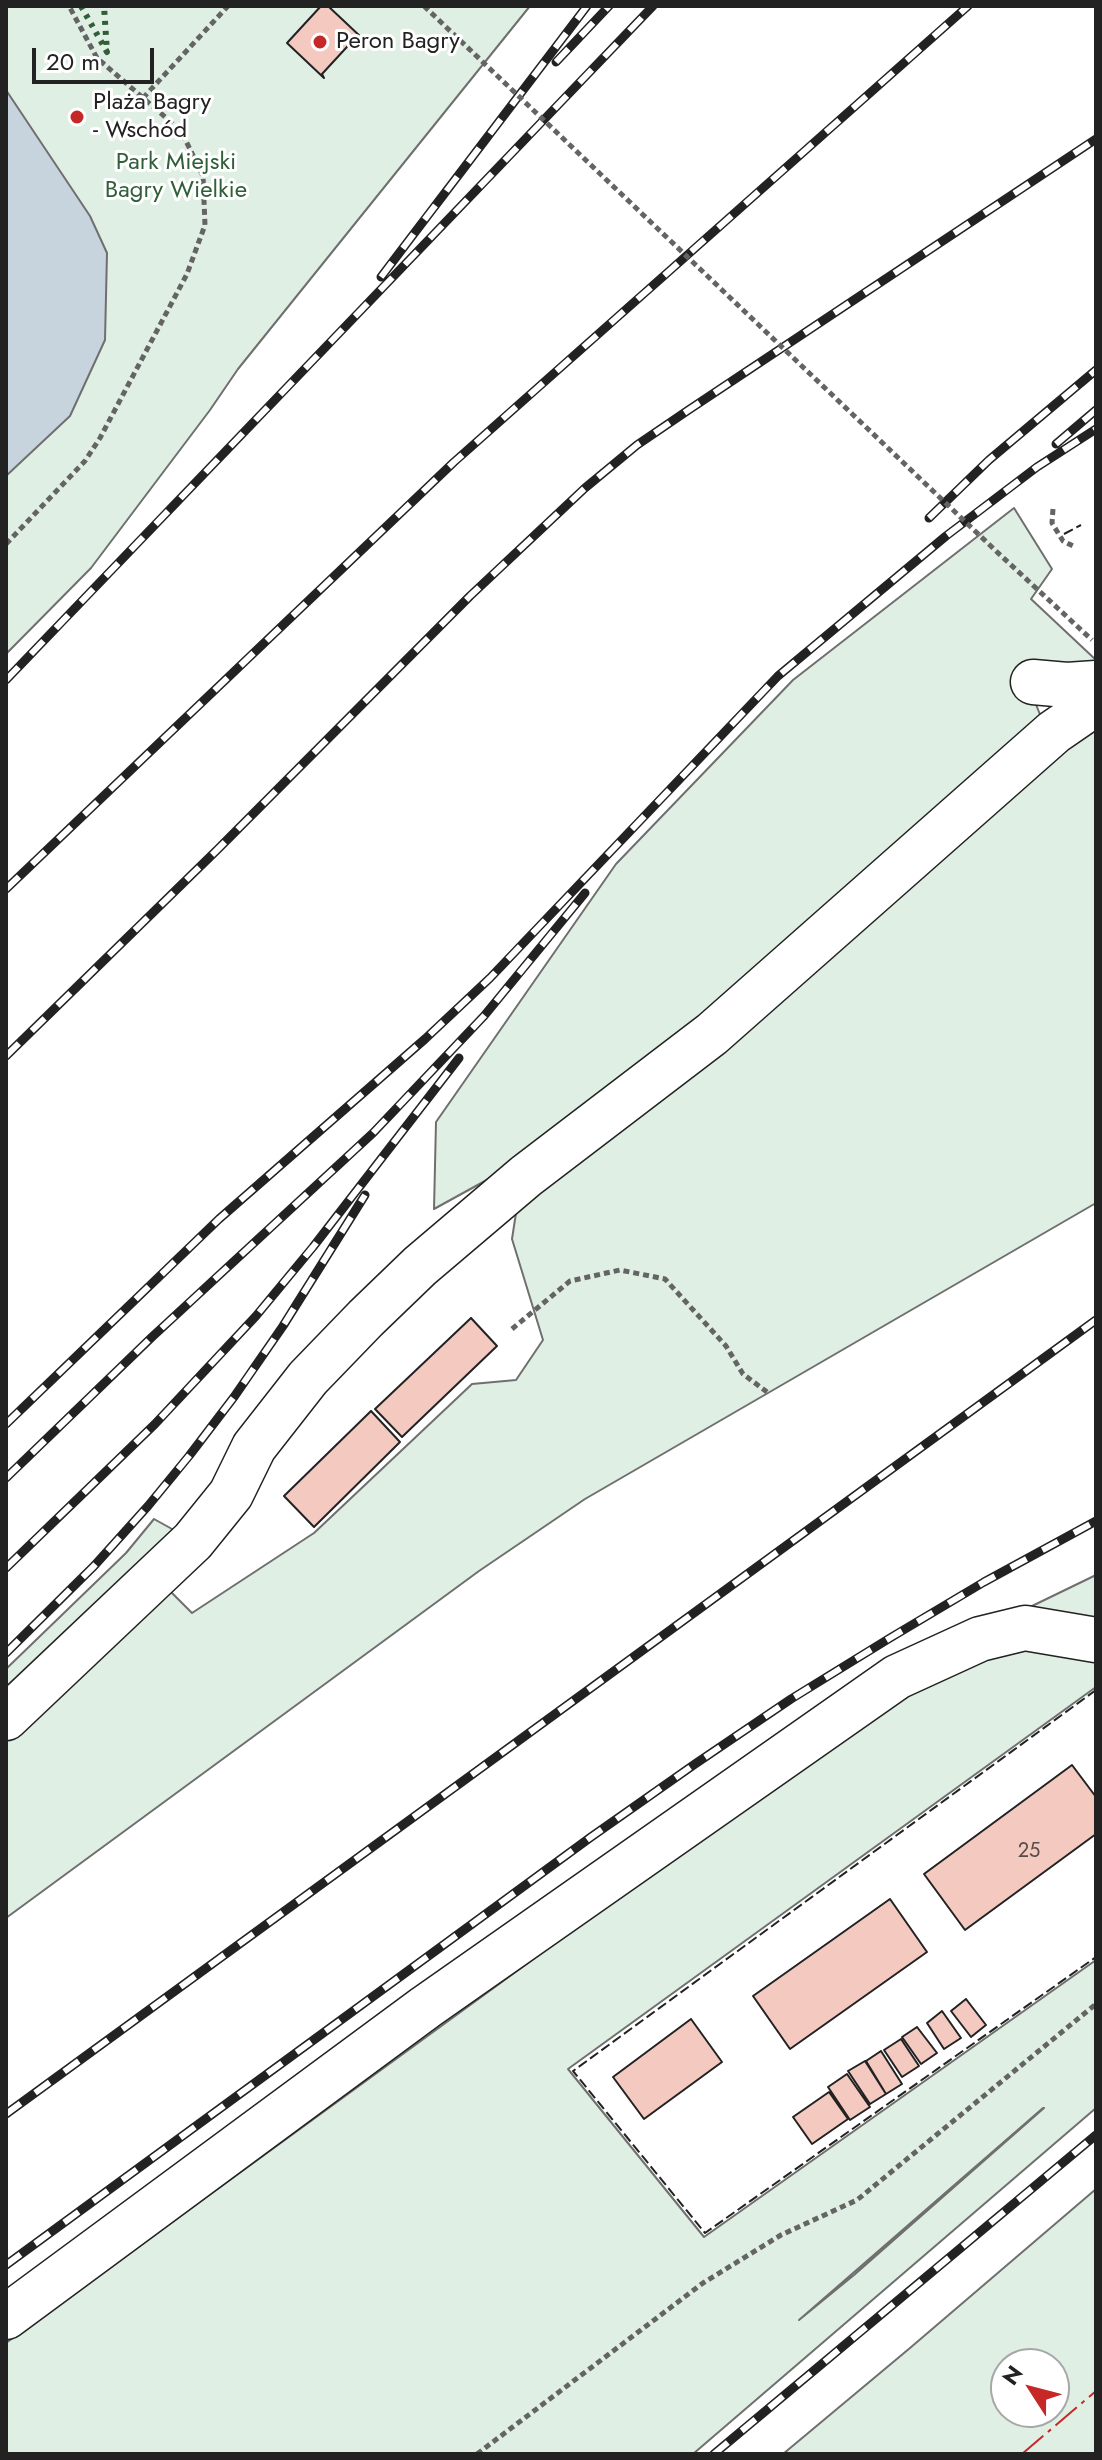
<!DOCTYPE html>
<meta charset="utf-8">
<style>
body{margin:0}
#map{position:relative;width:1102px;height:2460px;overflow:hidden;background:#fff;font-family:Jost,sans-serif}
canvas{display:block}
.frame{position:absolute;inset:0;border:8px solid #222;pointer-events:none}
.north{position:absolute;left:990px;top:2348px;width:80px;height:80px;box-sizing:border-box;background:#fff;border:2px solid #a7a7a7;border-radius:50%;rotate:306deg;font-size:22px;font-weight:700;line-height:32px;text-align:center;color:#222}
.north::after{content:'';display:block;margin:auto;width:28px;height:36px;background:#c62828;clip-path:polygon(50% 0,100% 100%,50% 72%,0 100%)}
.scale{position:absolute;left:32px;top:48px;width:122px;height:36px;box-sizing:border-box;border:4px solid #222;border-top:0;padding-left:10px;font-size:24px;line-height:28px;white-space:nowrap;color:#222;-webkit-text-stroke:6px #fff;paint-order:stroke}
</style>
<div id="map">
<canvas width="1102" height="2460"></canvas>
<div class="frame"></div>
<div class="north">N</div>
<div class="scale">20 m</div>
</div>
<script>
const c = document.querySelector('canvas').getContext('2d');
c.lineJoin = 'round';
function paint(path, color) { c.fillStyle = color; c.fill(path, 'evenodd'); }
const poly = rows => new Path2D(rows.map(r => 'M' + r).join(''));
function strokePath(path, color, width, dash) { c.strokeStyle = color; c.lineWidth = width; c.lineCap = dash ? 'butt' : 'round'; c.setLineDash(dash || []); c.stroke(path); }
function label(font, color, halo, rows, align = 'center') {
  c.font = font + ' Jost,sans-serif'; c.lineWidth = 6; c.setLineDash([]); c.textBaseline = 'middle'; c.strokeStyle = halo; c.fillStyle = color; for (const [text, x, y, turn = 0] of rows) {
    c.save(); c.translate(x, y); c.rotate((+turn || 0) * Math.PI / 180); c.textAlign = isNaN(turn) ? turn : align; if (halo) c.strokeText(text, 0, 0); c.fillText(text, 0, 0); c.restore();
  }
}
const green = poly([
 [6,6,530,6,238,369,210,410,91,568,6,654,6,6],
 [1014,508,1052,569,1031,599,1096,660,1096,669,1035,702,1043,722,700,1023,514,1165,434,1209,436,1122,616,864,793,680,1014,508],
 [1096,718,1096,1203,585,1499,479,1571,6,1918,6,1739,165,1586,192,1613,314,1533,472,1384,516,1380,543,1340,512,1239,518,1200,1096,718],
 [154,1519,181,1534,6,1698,6,1669,126,1553,154,1519],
 [1096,1575,1096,1687,568,2069,704,2237,1096,1960,1096,2108,693,2454,6,2454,6,2343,749,1802,1030,1607,1096,1575],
 [1044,2108,854,2275,799,2320,1043,2108,1044,2108],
 [1096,2189,1096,2454,783,2454,910,2348,1096,2189],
 [1006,2364,1054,2364,1054,2412,1006,2412,1006,2364]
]);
paint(green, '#e0efe3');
strokePath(green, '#6f6f6f', 2);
const water = poly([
 [6,90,90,216,107,253,105,340,70,416,6,476,6,90]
]);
paint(water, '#c7d3dd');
strokePath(water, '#6f6f6f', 2);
const building = poly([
 [321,6,328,6,362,38,361,40,357,36,322,74,324,78,287,43,321,6],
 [471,1318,497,1346,402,1437,375,1409,471,1318],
 [371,1411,400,1442,314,1527,284,1496,371,1411],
 [1072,1765,1096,1797,1096,1834,965,1930,924,1874,1072,1765],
 [890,1899,927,1952,790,2049,753,1996,890,1899],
 [966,1999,986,2025,971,2037,951,2011,966,1999],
 [942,2011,961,2038,944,2049,927,2023,942,2011],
 [691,2019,722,2062,644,2119,613,2077,691,2019],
 [917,2027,937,2053,921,2064,902,2037,917,2027],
 [901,2039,919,2066,902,2077,884,2050,901,2039],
 [881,2051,902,2084,886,2094,866,2061,881,2051],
 [865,2061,886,2094,870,2104,848,2071,865,2061],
 [847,2074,870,2107,850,2120,828,2087,847,2074],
 [829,2092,848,2119,812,2144,793,2117,829,2092]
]);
paint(building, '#f3c9c0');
strokePath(building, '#222', 2);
const minor = poly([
 [1033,682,1067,685,1096,683],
 [6,1718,193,1541,231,1494,254,1447,308,1378,366,1318,420,1266,526,1176,712,1034,1054,732,1096,703],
 [6,2317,426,2007,897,1677,980,1639,1025,1628,1096,1640]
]);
strokePath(minor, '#222', 47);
strokePath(poly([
 [143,98,228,6],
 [1053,509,1052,523,1063,541,1073,546],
 [6,544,85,461,100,438,187,274,205,225,203,176,185,139,172,123,97,58,69,6],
 [996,551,1092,640],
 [512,1329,570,1281,620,1270,665,1279,726,1346,743,1374,767,1392],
 [477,2454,703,2283,781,2235,857,2200,1096,2004]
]), '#646464', 5, [6, 4]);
strokePath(minor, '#fff', 44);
const rail = poly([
 [556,62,609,6],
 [381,277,587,6],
 [1056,444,1096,410],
 [929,518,989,460,1096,370],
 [6,680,653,6],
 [6,889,454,462,968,6],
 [6,1056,218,849,470,596,585,488,637,445,687,411,1096,139],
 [6,1424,219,1219,425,1039,490,978,778,676,946,536,1037,467,1096,429],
 [6,1478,152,1337,373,1133,484,1016,585,893],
 [6,1568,155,1424,256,1316,313,1247,459,1058],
 [6,1653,94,1566,148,1506,189,1456,234,1397,283,1326,365,1195],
 [6,2114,1096,1320],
 [6,2265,591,1837,695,1764,791,1699,890,1638,984,1582,1096,1521],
 [714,2454,1096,2135]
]);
strokePath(rail, '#222', 9);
strokePath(rail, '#fff', 6, [18]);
strokePath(poly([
 [424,6,996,551]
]), '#646464', 5, [6, 4]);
strokePath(poly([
 [81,6,107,52,104,6]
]), '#2f5e38', 6, [4, 6]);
strokePath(poly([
 [1064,534,1081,525],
 [1096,1690,573,2071,705,2233,1096,1957]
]), '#222', 2, [10, 4]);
strokePath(poly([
 [1022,2454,1096,2391]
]), '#c62828', 2, [28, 6, 4, 6]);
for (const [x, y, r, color] of [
 [320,42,8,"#c62828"],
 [77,117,8,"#c62828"]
]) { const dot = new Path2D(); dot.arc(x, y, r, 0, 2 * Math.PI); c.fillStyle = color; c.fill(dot); strokePath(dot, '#fff', 3); }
label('20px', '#564c4a', null, [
 ["25",1029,1852]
]);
label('24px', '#222', '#fff', [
 ["Peron Bagry",336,42],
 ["Plaża Bagry",93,103],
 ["- Wschód",93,131]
], 'left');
label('24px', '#2f5e38', '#fff', [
 ["Park Miejski",176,163],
 ["Bagry Wielkie",176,191]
]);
</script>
